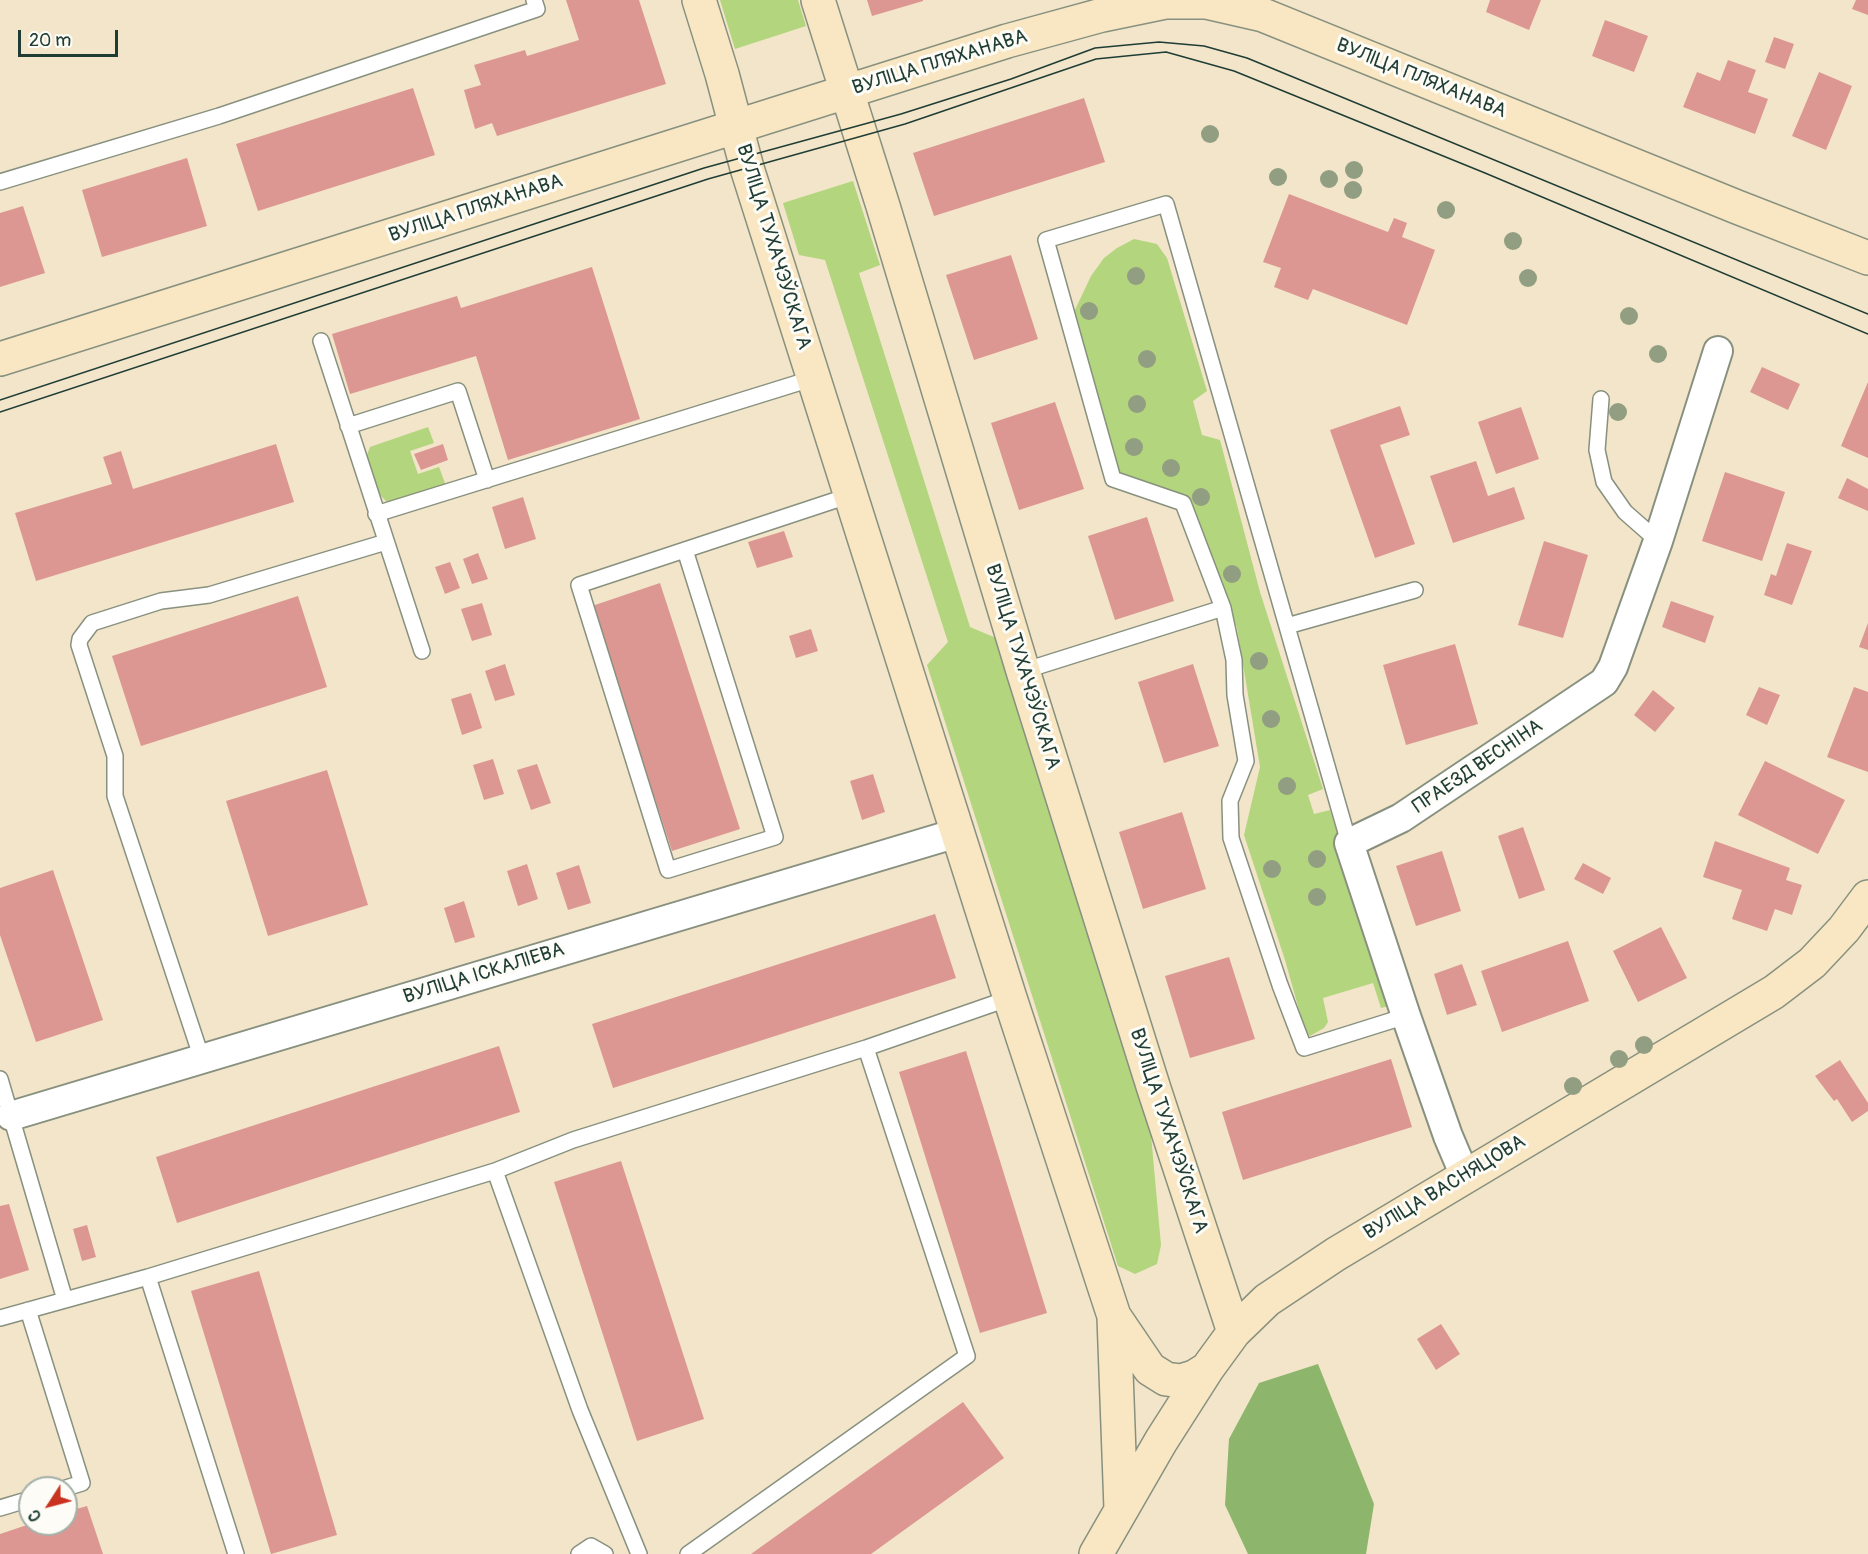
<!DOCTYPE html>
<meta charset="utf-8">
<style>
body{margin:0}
#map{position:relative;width:1868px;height:1554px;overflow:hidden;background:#f2e5ca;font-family:Pangolin,sans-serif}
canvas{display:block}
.north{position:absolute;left:18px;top:1476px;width:60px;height:60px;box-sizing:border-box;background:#fdfcf7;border:2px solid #a4b0a9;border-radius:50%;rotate:234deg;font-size:16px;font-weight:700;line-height:24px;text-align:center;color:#1f3d34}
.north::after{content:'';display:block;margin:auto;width:21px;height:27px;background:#c8321e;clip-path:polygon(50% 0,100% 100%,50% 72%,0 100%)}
.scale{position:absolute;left:18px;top:30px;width:100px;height:27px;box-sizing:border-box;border:3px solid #1f3d34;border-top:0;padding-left:8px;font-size:18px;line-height:21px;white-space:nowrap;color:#1f3d34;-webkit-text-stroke:4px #fdfcf7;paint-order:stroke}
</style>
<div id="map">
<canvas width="1868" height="1554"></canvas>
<div class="north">С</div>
<div class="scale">20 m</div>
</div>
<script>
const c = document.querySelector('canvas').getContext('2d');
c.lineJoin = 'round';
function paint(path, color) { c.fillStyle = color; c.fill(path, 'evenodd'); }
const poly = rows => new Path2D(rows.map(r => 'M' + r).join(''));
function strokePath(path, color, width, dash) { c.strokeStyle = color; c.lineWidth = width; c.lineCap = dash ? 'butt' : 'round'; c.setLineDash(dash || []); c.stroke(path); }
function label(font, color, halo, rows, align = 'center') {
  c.font = font + ' Pangolin,sans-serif'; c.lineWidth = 6; c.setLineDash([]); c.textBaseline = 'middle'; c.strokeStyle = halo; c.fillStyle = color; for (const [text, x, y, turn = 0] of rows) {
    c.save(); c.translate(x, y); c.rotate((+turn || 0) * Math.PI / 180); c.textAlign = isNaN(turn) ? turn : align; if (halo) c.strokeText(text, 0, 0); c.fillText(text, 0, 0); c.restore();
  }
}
paint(poly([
 [720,0,798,0,806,26,735,49],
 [853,181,880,265,859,273,970,627,996,638,1151,1135,1161,1245,1157,1264,1135,1274,1118,1266,927,665,948,642,825,260,799,255,783,203],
 [1134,239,1157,244,1167,258,1207,391,1193,401,1202,435,1220,440,1260,592,1323,789,1308,795,1314,814,1330,810,1393,1005,1381,1008,1373,983,1323,998,1328,1022,1324,1028,1310,1036,1306,1033,1303,1024,1285,960,1244,835,1260,767,1237,628,1190,500,1119,473,1074,312,1091,276,1104,258,1117,248],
 [428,427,434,443,410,451,418,474,439,467,446,486,398,502,387,502,379,494,367,455,370,447]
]), '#b2d57d');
paint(poly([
 [1318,1364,1374,1504,1366,1554,1248,1554,1225,1505,1229,1439,1259,1383]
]), '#8db66c');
paint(poly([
 [566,0,639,0,666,84,497,136,492,123,475,129,464,90,481,85,474,65,525,50,527,56,579,40],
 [867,0,923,0,923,1,872,16],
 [1490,0,1541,0,1529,30,1486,12],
 [1856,0,1868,0,1868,15,1852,9],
 [1605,20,1648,36,1634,72,1592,56],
 [1774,37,1794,44,1785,69,1765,62],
 [1728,60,1756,70,1748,92,1768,99,1755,134,1683,107,1697,72,1720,81],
 [1819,72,1852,86,1826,150,1792,136],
 [413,88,435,155,258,211,236,144],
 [1084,98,1105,162,934,216,913,153],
 [187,158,207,226,102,257,82,190],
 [1289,194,1388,232,1394,218,1407,223,1402,237,1435,250,1407,325,1313,289,1308,300,1274,287,1281,268,1263,262],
 [23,206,45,273,0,287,0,213],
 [1011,255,1038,339,974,360,946,275],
 [592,267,640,419,508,460,476,356,350,394,332,334,457,296,461,308],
 [1762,367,1800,384,1788,410,1750,392],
 [1868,382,1868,458,1841,446],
 [1055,402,1084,489,1019,510,991,423],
 [1400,406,1410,435,1380,445,1415,544,1375,558,1330,430],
 [1521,407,1539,459,1496,474,1478,422],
 [276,444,294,502,36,581,15,513,112,484,103,457,121,451,133,489],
 [443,444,448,460,421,470,414,454],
 [1476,461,1488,496,1514,487,1525,519,1453,543,1430,476],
 [1725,472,1785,492,1762,561,1702,541],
 [1847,478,1868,489,1868,511,1838,498],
 [523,497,536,539,505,549,492,507],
 [1147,517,1174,601,1115,620,1088,536],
 [784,531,793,557,757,568,748,542],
 [1544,541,1588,555,1563,638,1518,625],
 [1787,543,1812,551,1792,605,1764,595,1771,574,1776,576],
 [478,553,488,579,472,584,463,559],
 [450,562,460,588,445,594,435,567],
 [660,583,740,829,672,851,592,606],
 [298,596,327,687,141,746,112,656],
 [1671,601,1714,616,1705,643,1662,627],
 [482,603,492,635,472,641,461,609],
 [1868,623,1868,650,1859,647],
 [811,629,818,651,796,658,789,636],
 [1455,644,1478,724,1406,745,1383,665],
 [505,664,515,695,495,701,485,671],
 [1193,664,1219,746,1164,763,1138,682],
 [1759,687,1780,695,1767,725,1746,715],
 [1854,687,1868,692,1868,772,1827,757],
 [1653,690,1675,708,1655,732,1634,715],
 [471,693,482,728,462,735,451,699],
 [493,759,504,794,484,800,473,765],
 [1765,761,1845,800,1818,854,1738,815],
 [537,764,551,803,531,810,517,770],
 [327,770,368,905,268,936,226,801],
 [873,774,885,812,862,820,850,781],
 [1182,812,1206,889,1143,909,1119,832],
 [1523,827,1545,890,1519,899,1498,836],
 [1715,841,1790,868,1786,880,1802,885,1792,915,1775,909,1767,931,1732,919,1742,890,1703,877],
 [1442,851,1461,911,1416,926,1396,866],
 [1583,863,1611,878,1603,894,1574,879],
 [527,864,538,899,518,906,507,871],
 [579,865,591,903,568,910,556,873],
 [53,870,103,1020,36,1042,0,935,0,888],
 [464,901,475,937,455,943,444,908],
 [935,914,956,978,613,1088,592,1024],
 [1661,927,1687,978,1638,1002,1613,951],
 [1568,941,1589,1001,1502,1032,1481,971],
 [1229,957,1255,1039,1190,1058,1165,976],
 [1462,964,1477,1005,1447,1015,1434,974],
 [499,1046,520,1112,177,1223,156,1157],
 [966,1051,1047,1313,980,1333,899,1072],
 [1391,1059,1412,1127,1243,1180,1222,1112],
 [1840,1060,1868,1103,1868,1111,1852,1122,1837,1099,1834,1101,1815,1076],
 [621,1161,704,1419,637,1441,554,1182],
 [9,1204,29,1270,0,1279,0,1206],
 [87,1225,96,1257,82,1261,73,1229],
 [259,1271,337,1535,271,1554,191,1291],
 [1441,1324,1460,1354,1436,1370,1417,1339],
 [963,1402,1004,1458,871,1554,751,1554],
 [87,1506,103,1554,0,1554,0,1534,30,1524,66,1524,66,1512]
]), '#dd9793');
const lane = poly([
 [0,182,219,116,537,9,534,0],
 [321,341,422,651],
 [1601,399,1597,450,1604,482,1625,512,1658,541],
 [348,426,458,391,487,480],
 [376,514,814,378],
 [685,550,775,837,668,870,579,585,851,495],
 [1223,608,1234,660,1235,695,1246,761,1230,801,1231,838,1280,985,1304,1048,1406,1016],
 [1287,626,1415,590],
 [1023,671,1223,608,1183,503,1113,479,1046,240,1166,204,1349,843],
 [202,1059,115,796,115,756,79,645,80,639,92,623,161,601,209,595,386,542],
 [0,1079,65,1300],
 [148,1277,236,1554],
 [28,1310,82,1483,66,1488],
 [0,1318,148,1277,495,1171],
 [0,1508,30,1499],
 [579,1554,591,1546,605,1554],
 [639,1554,580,1410,495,1171,573,1140,866,1048,1010,998],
 [688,1554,967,1356,866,1048]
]);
const street = poly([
 [11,1116,957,833],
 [1465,1176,1448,1136,1406,1016,1349,843,1401,818,1604,682,1613,667,1658,541,1718,351]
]);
const secondary = poly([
 [699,0,722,74,747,168,1010,998,1114,1316,1150,1369,1166,1379,1181,1381,1194,1377,1207,1369],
 [818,0,883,206,1023,671,1154,1089,1234,1332],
 [0,359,1007,41,1102,15,1165,2,1206,2,1263,15,1737,207,1868,258],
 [1114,1317,1121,1509],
 [1096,1554,1161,1441,1207,1369,1234,1332,1267,1300,1336,1254,1774,992,1812,963,1844,929,1868,897]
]);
strokePath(lane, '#88917f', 18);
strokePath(street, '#88917f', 32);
strokePath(secondary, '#88917f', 36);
strokePath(lane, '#fff', 15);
strokePath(street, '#fff', 28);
strokePath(secondary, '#f9e7c3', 33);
strokePath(poly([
 [0,400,704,168,901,114,1011,79,1095,48,1159,42,1204,46,1247,58,1868,314],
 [0,412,708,179,905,124,1096,59,1166,52,1234,71,1485,173,1868,334]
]), '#1f3d34', 1.5);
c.fillStyle = '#929e81';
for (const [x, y] of [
 [1210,134],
 [1354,170],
 [1278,177],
 [1329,179],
 [1353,190],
 [1446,210],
 [1513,241],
 [1136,276],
 [1528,278],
 [1089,311],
 [1629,316],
 [1658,354],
 [1147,359],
 [1137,404],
 [1618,412],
 [1134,447],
 [1171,468],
 [1201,497],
 [1232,574],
 [1259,661],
 [1271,719],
 [1287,786],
 [1317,859],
 [1272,869],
 [1317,897],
 [1644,1045],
 [1619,1059],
 [1573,1086]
]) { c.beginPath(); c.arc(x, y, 9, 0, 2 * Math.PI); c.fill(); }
label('20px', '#1f3d34', '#fdfcf7', [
 ["ВУЛІЦА ПЛЯХАНАВА",940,63,-17],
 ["ВУЛІЦА ПЛЯХАНАВА",1421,79,22],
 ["ВУЛІЦА ПЛЯХАНАВА",476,209,-18],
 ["ВУЛІЦА ТУХАЧЭЎСКАГА",773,247,73],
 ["ВУЛІЦА ТУХАЧЭЎСКАГА",1022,667,73],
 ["ПРАЕЗД ВЕСНІНА",1478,767,-34],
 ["ВУЛІЦА ІСКАЛІЕВА",484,974,-17],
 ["ВУЛІЦА ТУХАЧЭЎСКАГА",1168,1131,72],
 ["ВУЛІЦА ВАСНЯЦОВА",1445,1188,-31]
]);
</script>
